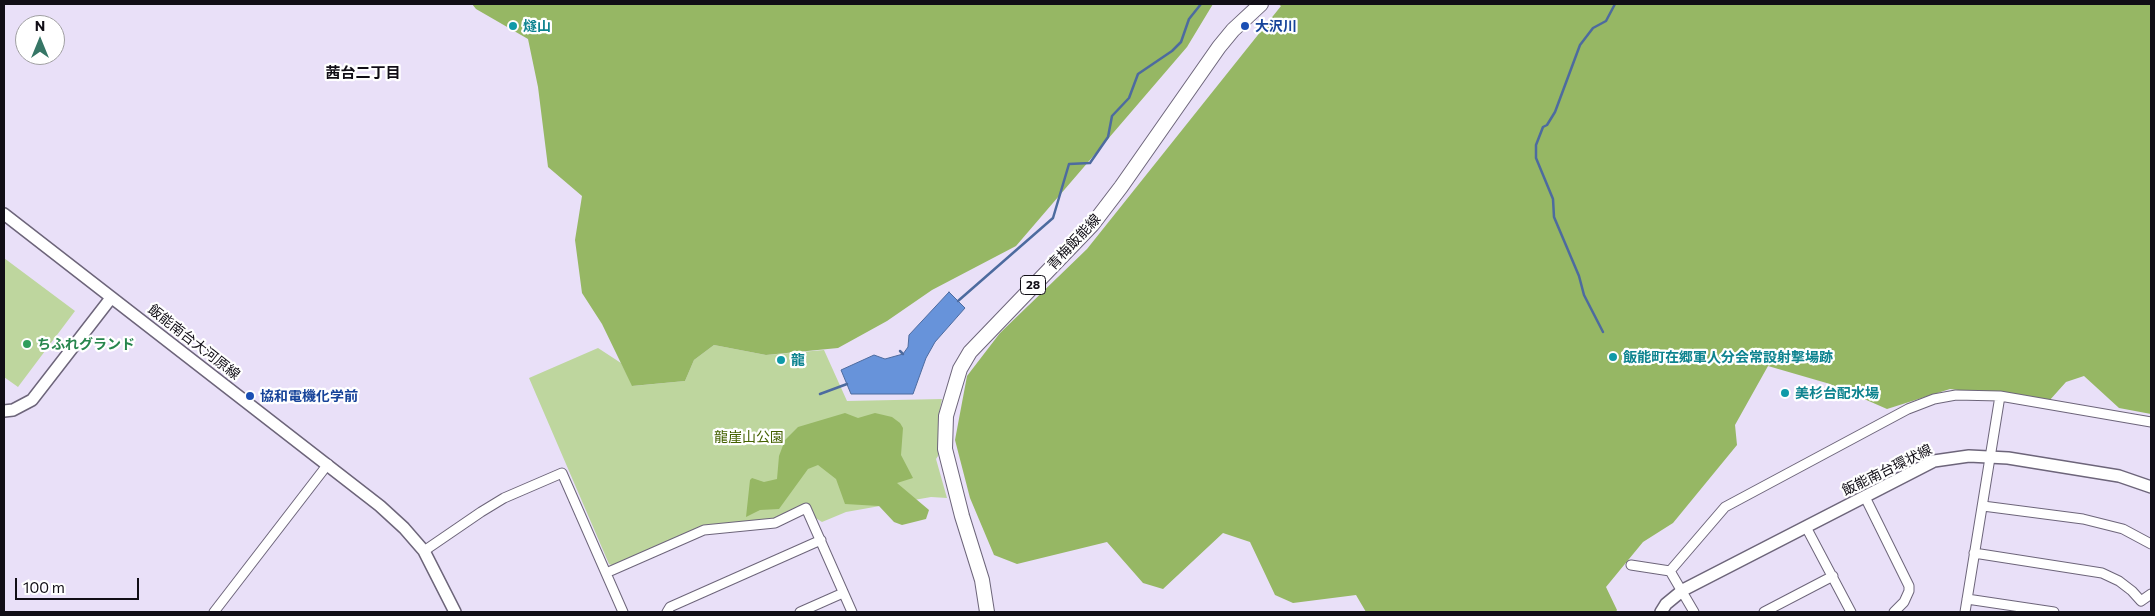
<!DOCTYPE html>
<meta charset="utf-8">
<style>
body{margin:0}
#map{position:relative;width:2155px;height:616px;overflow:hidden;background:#e9e0f8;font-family:Commissioner,sans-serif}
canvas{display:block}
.frame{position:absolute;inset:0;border:5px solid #110e16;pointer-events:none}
.north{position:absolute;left:15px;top:15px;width:50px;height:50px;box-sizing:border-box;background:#fff;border:1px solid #a09fa2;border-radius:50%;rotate:0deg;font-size:14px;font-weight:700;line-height:20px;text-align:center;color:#110e16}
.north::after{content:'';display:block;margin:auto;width:18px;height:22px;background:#367666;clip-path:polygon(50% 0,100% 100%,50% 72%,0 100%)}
.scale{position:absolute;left:15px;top:578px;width:124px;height:22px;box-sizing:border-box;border:2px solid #110e16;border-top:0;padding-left:6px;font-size:15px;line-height:18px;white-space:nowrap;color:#110e16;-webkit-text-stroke:4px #fff;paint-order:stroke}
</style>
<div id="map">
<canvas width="2155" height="616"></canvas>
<div class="frame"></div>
<div class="north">N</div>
<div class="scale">100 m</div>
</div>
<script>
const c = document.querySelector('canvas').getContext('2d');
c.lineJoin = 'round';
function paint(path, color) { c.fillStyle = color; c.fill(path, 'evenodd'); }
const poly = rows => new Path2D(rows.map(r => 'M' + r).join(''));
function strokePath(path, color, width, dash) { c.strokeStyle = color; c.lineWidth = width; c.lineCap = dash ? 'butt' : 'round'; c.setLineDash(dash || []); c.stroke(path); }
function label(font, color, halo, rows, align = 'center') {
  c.font = font + ' Commissioner,"Noto Sans JP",sans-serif'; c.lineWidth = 4.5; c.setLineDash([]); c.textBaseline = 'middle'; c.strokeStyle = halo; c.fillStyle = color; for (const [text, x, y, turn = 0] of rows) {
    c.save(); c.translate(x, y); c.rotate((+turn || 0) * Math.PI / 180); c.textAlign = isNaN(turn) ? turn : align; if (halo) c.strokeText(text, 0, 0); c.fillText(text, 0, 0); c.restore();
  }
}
paint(poly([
 [4,258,75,311,18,387,4,377],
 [714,345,766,355,824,350,847,401,942,399,938,419,938,456,936,459,947,498,931,497,846,512,822,522,814,517,808,505,772,520,740,522,636,555,613,566,609,564,529,378,598,348,621,363,633,386,685,381,694,360]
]), '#bed69e');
paint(poly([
 [472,4,1213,4,1187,47,1016,246,932,290,887,321,838,348,766,355,714,345,694,360,685,381,632,386,602,324,582,293,575,240,582,196,548,167,538,87,528,39,476,9],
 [1278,4,2151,4,2151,414,2119,408,2084,376,2066,382,2049,401,1950,389,1887,409,1830,384,1768,366,1735,425,1737,445,1673,523,1643,542,1606,587,1617,610,1616,612,1366,612,1356,595,1293,603,1275,595,1250,542,1223,533,1163,589,1143,583,1107,542,1017,564,994,555,970,498,955,440,967,376,1000,333,1087,249,1281,6],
 [845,413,858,418,875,413,892,417,900,423,903,428,901,455,913,478,897,483,929,510,926,519,902,525,894,522,879,506,845,504,836,479,818,465,808,469,779,509,760,510,746,517,750,480,752,478,764,482,777,479,779,456,785,440,798,427]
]), '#96b764');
const water = poly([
 [949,292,965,308,935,342,926,358,913,394,851,394,841,370,874,355,885,359,903,354,908,347,909,335,949,292]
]);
paint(water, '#6793da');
strokePath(water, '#4d6b9f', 1);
strokePath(poly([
 [958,301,1053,218,1069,164,1090,163,1108,137,1112,116,1129,98,1138,74,1172,51,1181,42,1189,19,1201,4],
 [1603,332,1584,295,1579,276,1554,217,1553,199,1536,158,1536,145,1543,127,1547,125,1555,112,1580,45,1593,28,1606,21,1615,4],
 [900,351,903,354],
 [820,394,847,384]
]), '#4d6b9f', 2.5);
const minor = poly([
 [1865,497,1909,586,1909,591,1904,602,1894,612],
 [1983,506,2083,519,2123,529,2151,544],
 [1806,527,1851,612],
 [424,551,481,512,504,498,562,473,623,612],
 [1974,553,2102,573,2119,581,2132,591,2141,601,2151,594],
 [1631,565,1670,571,1694,612],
 [1670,571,1725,507,1908,409,1934,399,1956,395,2000,396,2151,422],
 [606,573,704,530,775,523,806,508,852,612],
 [1967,599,2054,612],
 [214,612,328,464],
 [667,612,670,607,821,540],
 [800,612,843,593],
 [1764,612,1833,576],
 [1965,612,2000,396]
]);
const tertiary = poly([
 [4,214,380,506,404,528,424,551,455,612],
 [4,411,13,410,32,400,111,298],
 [1661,612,1666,604,1683,590,1934,461,1969,456,2008,458,2119,476,2151,487]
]);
const primary = poly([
 [987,612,982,580,962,516,945,449,946,416,960,369,970,352,1092,225,1121,187,1219,47,1233,30,1261,4]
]);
strokePath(minor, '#6d657a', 11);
strokePath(tertiary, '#6d657a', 14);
strokePath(primary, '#6d657a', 16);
strokePath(minor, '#fff', 9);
strokePath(tertiary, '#fff', 11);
strokePath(primary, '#fff', 14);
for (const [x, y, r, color] of [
 [513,26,5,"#0f9aa8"],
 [1245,26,5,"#1a4fb4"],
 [27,344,5,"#2e9e5b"],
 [1613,357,5,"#0f9aa8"],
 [781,360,5,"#0f9aa8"],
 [1785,393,5,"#0f9aa8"],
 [250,396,5,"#1a4fb4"]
]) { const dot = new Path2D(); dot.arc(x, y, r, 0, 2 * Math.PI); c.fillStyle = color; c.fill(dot); strokePath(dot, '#fff', 2); }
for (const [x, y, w] of [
 [1033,285,25]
]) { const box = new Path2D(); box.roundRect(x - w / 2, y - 9.5, w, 19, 4); c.fillStyle = '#fff'; c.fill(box); strokePath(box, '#110e16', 1); }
label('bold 12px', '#110e16', null, [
 ["28",1033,285]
]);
label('bold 14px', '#0d838f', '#fff', [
 ["燧山",523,26],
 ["飯能町在郷軍人分会常設射撃場跡",1623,357],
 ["龍",791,360],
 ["美杉台配水場",1795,393]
], 'left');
label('bold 14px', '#164399', '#fff', [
 ["大沢川",1255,26],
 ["協和電機化学前",260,396]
], 'left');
label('14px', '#110e16', '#fff', [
 ["青梅飯能線",1074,242,-47],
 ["飯能南台大河原線",194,342,38],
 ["飯能南台環状線",1887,470,-26]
]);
label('bold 14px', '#27864d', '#fff', [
 ["ちふれグランド",37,344]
], 'left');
label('14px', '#446100', '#fff', [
 ["龍崖山公園",749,437]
]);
label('bold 15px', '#110e16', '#fff', [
 ["茜台二丁目",363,73]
]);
</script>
